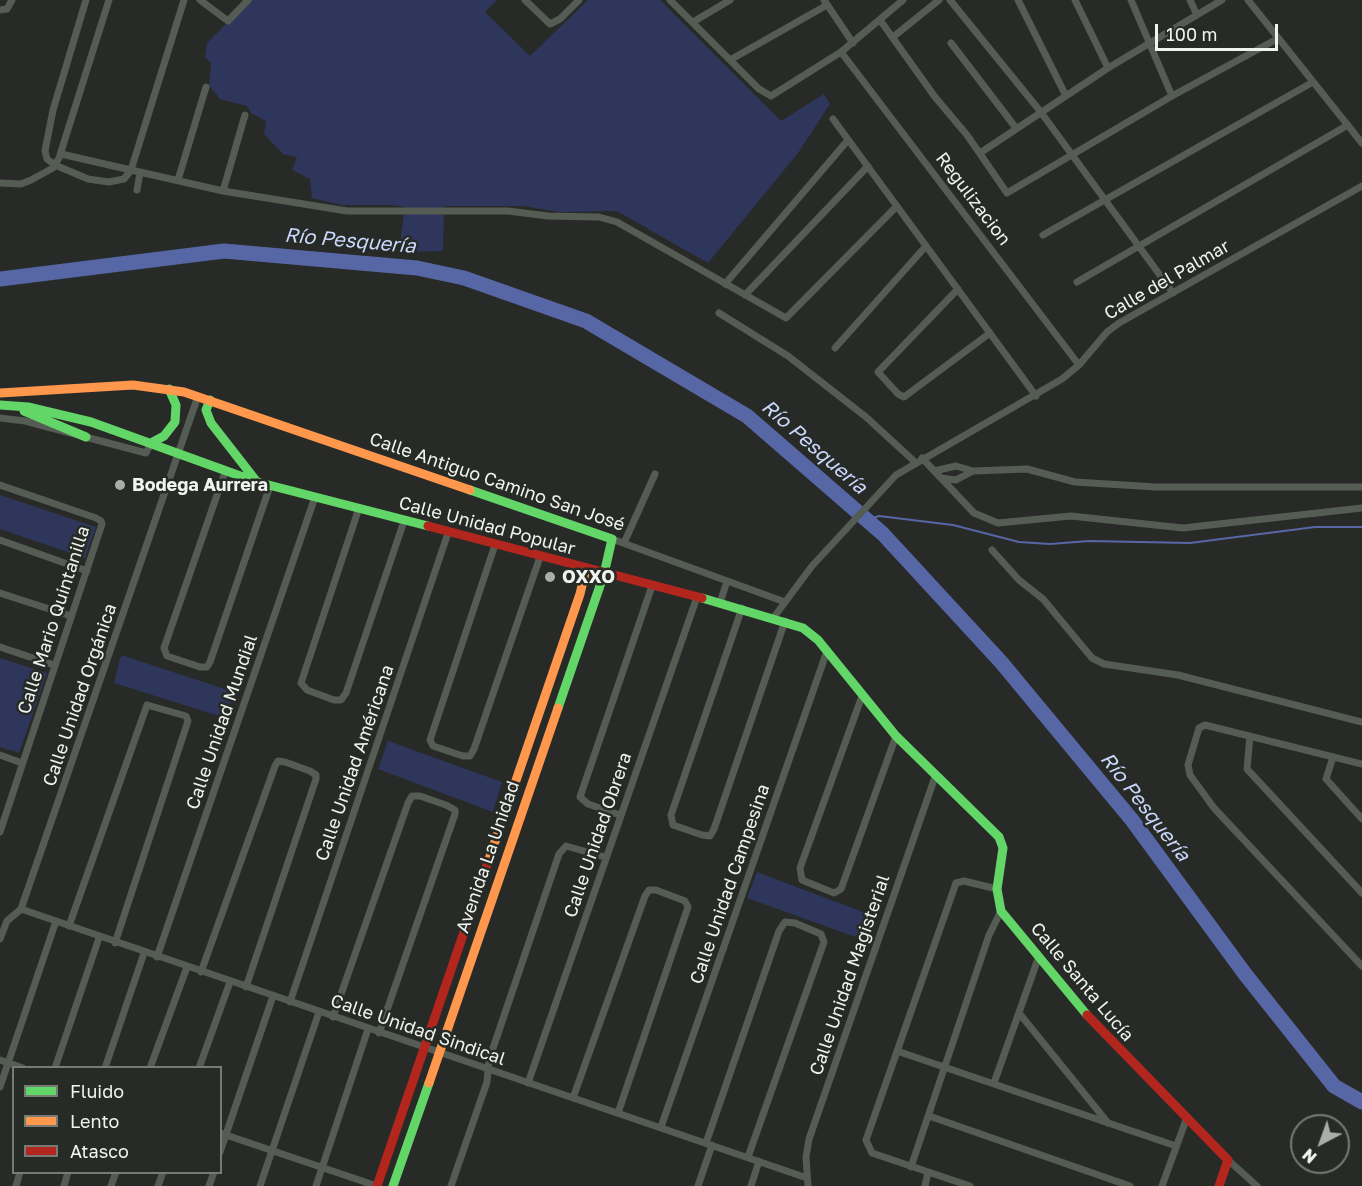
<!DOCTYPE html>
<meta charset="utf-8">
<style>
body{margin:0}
#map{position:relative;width:1362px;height:1186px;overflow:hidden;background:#282a27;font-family:"Golos Text",sans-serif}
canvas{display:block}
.legend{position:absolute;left:12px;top:1066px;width:210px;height:108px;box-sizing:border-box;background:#272b26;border:2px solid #777b76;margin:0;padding:8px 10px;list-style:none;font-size:18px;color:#f0f3ef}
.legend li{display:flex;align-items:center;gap:12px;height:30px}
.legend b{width:30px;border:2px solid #777b76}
.north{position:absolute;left:1290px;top:1114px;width:60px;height:60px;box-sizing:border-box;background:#272b26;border:2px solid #777b76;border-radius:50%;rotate:221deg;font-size:16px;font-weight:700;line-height:24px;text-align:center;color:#f0f3ef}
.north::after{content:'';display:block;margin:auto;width:21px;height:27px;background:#aaada9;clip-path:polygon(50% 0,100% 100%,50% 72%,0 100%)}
.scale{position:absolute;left:1155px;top:24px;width:123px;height:27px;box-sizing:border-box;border:3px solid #f0f3ef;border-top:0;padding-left:8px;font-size:18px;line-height:21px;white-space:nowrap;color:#f0f3ef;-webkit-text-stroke:4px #272b26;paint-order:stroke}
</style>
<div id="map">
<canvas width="1362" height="1186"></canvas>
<ul class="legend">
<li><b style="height:8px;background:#63d668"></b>Fluido</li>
<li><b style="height:8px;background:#ff974d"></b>Lento</li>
<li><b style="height:8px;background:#b3261e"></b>Atasco</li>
</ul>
<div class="north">N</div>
<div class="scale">100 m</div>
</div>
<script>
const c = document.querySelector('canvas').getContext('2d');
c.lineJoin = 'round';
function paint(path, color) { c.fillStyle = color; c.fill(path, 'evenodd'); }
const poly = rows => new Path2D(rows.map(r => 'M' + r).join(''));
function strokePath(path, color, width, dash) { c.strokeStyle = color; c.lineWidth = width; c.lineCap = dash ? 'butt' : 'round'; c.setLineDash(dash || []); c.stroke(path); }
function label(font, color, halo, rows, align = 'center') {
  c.font = font + ' "Golos Text",sans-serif'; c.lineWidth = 5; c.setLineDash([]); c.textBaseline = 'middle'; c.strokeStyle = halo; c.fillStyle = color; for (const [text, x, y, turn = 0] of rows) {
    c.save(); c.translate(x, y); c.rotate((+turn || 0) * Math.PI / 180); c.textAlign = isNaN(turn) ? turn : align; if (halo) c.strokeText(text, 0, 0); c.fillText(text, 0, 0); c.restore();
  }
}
paint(poly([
 [250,0,497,0,485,12,530,56,588,0,660,0,781,121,824,94,830,104,798,153,708,263,617,211,560,212,523,206,444,206,443,251,402,252,401,235,405,207,389,205,342,205,312,198,310,179,292,170,297,157,283,154,264,134,266,121,251,113,247,106,220,99,209,85,211,63,205,57,207,43],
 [0,495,96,527,85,558,0,529],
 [121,655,234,692,226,718,114,683],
 [0,658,47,673,19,753,0,747],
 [388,741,502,782,493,812,378,769],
 [757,872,876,917,867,941,747,898]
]), '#2e375b');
strokePath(poly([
 [867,520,879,516,953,525,1019,542,1050,544,1089,541,1190,543,1315,527,1362,527]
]), '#5766a5', 2);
strokePath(poly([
 [0,279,224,251,417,268,464,278,586,321,747,416,883,534,1001,662,1132,820,1245,974,1334,1086,1362,1102]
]), '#5766a5', 15);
strokePath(poly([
 [86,0,53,110,45,151,47,159,55,165,88,179,109,182,124,179,131,170,184,0],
 [200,0,228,21,248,0],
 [525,0,550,24,560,19,579,0],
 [670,0,759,89,771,96,841,52,903,0],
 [824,0,853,43],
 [950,0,1040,111,1173,293],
 [1018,0,1065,94],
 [1075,0,1108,68],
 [1131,0,1172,96],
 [1190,0,1197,15],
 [1248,0,1362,143],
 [0,10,7,9,12,0],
 [880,20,935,97,967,135,1007,193,1172,96,1277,39],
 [693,22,730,0],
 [893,37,939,0],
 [951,43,1016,128],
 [841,52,1079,365],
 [730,60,827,5],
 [833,119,1036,396],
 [980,153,1108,68,1222,0],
 [61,154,223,191,347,211,508,211,548,216,599,217,617,222,786,318,897,206],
 [178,180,206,87],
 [0,183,21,184,31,180,53,168,59,158,109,0],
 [137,190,140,173],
 [223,191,245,115],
 [1043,235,1313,82],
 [1077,282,1348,125],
 [725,284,848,140],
 [958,289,878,372,898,394,904,397,990,333],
 [745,295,868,166],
 [719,313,788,356,866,417,915,462],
 [835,348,926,246],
 [0,418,25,421,146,453,151,443],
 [922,458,974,513,998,523,1071,516,1183,528,1362,508],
 [934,471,956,466,973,471,1027,469,1075,482,1156,487,1362,487],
 [225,472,164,648,167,656,200,667,207,667,210,662,270,486],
 [941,478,956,480,973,471],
 [0,485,96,518,101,521,102,524,0,832],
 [359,508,301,683,307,690,334,700,341,700,346,693,404,521],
 [612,539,785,602],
 [0,540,87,571],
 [624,543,655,474],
 [495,545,430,740,433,746,463,756,470,756,474,749,540,557],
 [992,550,1019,580,1043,599,1092,658,1104,664,1178,675,1362,722],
 [0,593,71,616],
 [720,603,727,581],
 [742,608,671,815,673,825,702,835,710,836,714,829,785,621],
 [774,617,812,566,896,475,1062,379,1079,365,1107,332,1119,323,1362,186],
 [0,647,54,665],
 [862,696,800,868,802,880,834,893,841,889,896,736],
 [1250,736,1247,769,1362,893],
 [0,755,22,763],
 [1333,757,1326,779,1362,819],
 [1362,764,1205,725,1199,728,1188,765,1190,775,1214,808,1362,966],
 [620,815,588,804,580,797,652,586],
 [21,909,807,1178],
 [69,926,147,705,186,716,188,721,115,943],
 [0,939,7,921,21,909,198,396],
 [157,957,315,497],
 [201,972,275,766,278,761,285,762,310,771,316,775,316,779,246,987],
 [290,1002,448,533],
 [1019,1013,1108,1123],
 [333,1017,408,803,412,796,420,796,446,805,455,810,455,814,379,1033],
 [897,1051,1176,1146],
 [0,1060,23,1068],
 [55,1068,99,938],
 [105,1068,144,953],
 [150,1068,187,967],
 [199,1068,230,982],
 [528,1083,697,597],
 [994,1083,1039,956],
 [0,1087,56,921],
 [573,1098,645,896,649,890,656,890,685,901,688,907,618,1113],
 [929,1116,1130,1186],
 [661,1127,827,651],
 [220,1133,377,1186],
 [706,1143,779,931,785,922,795,923,821,934,824,942,748,1157],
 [220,1152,273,996],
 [1228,1160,1257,1186],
 [911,1167,989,935,1001,911],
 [16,1186,20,1172],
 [64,1186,68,1172],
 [111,1186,116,1172],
 [158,1186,163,1172],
 [209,1186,214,1172],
 [260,1186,319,1012],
 [316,1186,368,1029],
 [451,1186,487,1082,489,1060,559,854,566,846,605,857],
 [698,1186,712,1145],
 [751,1186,759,1161],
 [808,1186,806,1157,809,1139,935,777],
 [925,1186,928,1172],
 [970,1186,872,1153,866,1140,956,883,964,881,997,889],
 [1162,1186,1186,1120]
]), '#555c54', 7);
strokePath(poly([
 [210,400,206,410,211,423,257,482],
 [0,405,28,407,91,422,257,482,428,526],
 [24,411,86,437],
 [151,443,164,436,175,422,176,405,169,389],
 [470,490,612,539,604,574,558,708],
 [702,598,803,628,818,640,896,736,999,837,1003,848,997,889,1001,911,1087,1015],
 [393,1186,429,1083]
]), '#63d668', 9);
strokePath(poly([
 [0,393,133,385,184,392,470,490],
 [488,862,580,594,586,569],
 [429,1083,558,708]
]), '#ff974d', 9);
strokePath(poly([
 [428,526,702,598],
 [1087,1015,1228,1160,1219,1186],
 [377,1186,488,862]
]), '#b3261e', 9);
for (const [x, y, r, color] of [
 [120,485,6,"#aaada9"],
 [550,577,6,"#aaada9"]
]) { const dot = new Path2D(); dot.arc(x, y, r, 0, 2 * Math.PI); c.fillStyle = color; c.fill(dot); strokePath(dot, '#272b26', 2); }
label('18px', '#f0f3ef', '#272b26', [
 ["Regulizacion",973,199,53],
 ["Calle del Palmar",1167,280,-30],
 ["Calle Antiguo Camino San José",497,482,19],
 ["Calle Unidad Popular",487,526,15],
 ["Calle Mario Quintanilla",54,620,-72],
 ["Calle Unidad Orgánica",80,695,-71],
 ["Calle Unidad Mundial",222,722,-71],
 ["Calle Unidad Américana",355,763,-71],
 ["Calle Unidad Obrera",598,835,-71],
 ["Avenida La Unidad",488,857,-71],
 ["Calle Unidad Campesina",730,884,-71],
 ["Calle Unidad Magisterial",850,975,-71],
 ["Calle Santa Lucía",1082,982,50],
 ["Calle Unidad Sindical",418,1030,19]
]);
label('bold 18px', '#f0f3ef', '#272b26', [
 ["Bodega Aurrera",132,485],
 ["OXXO",562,577]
], 'left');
label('italic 20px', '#cbd7fe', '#272b26', [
 ["Río Pesquería",350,241,5],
 ["Río Pesquería",814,447,41],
 ["Río Pesquería",1145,807,52]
]);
</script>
